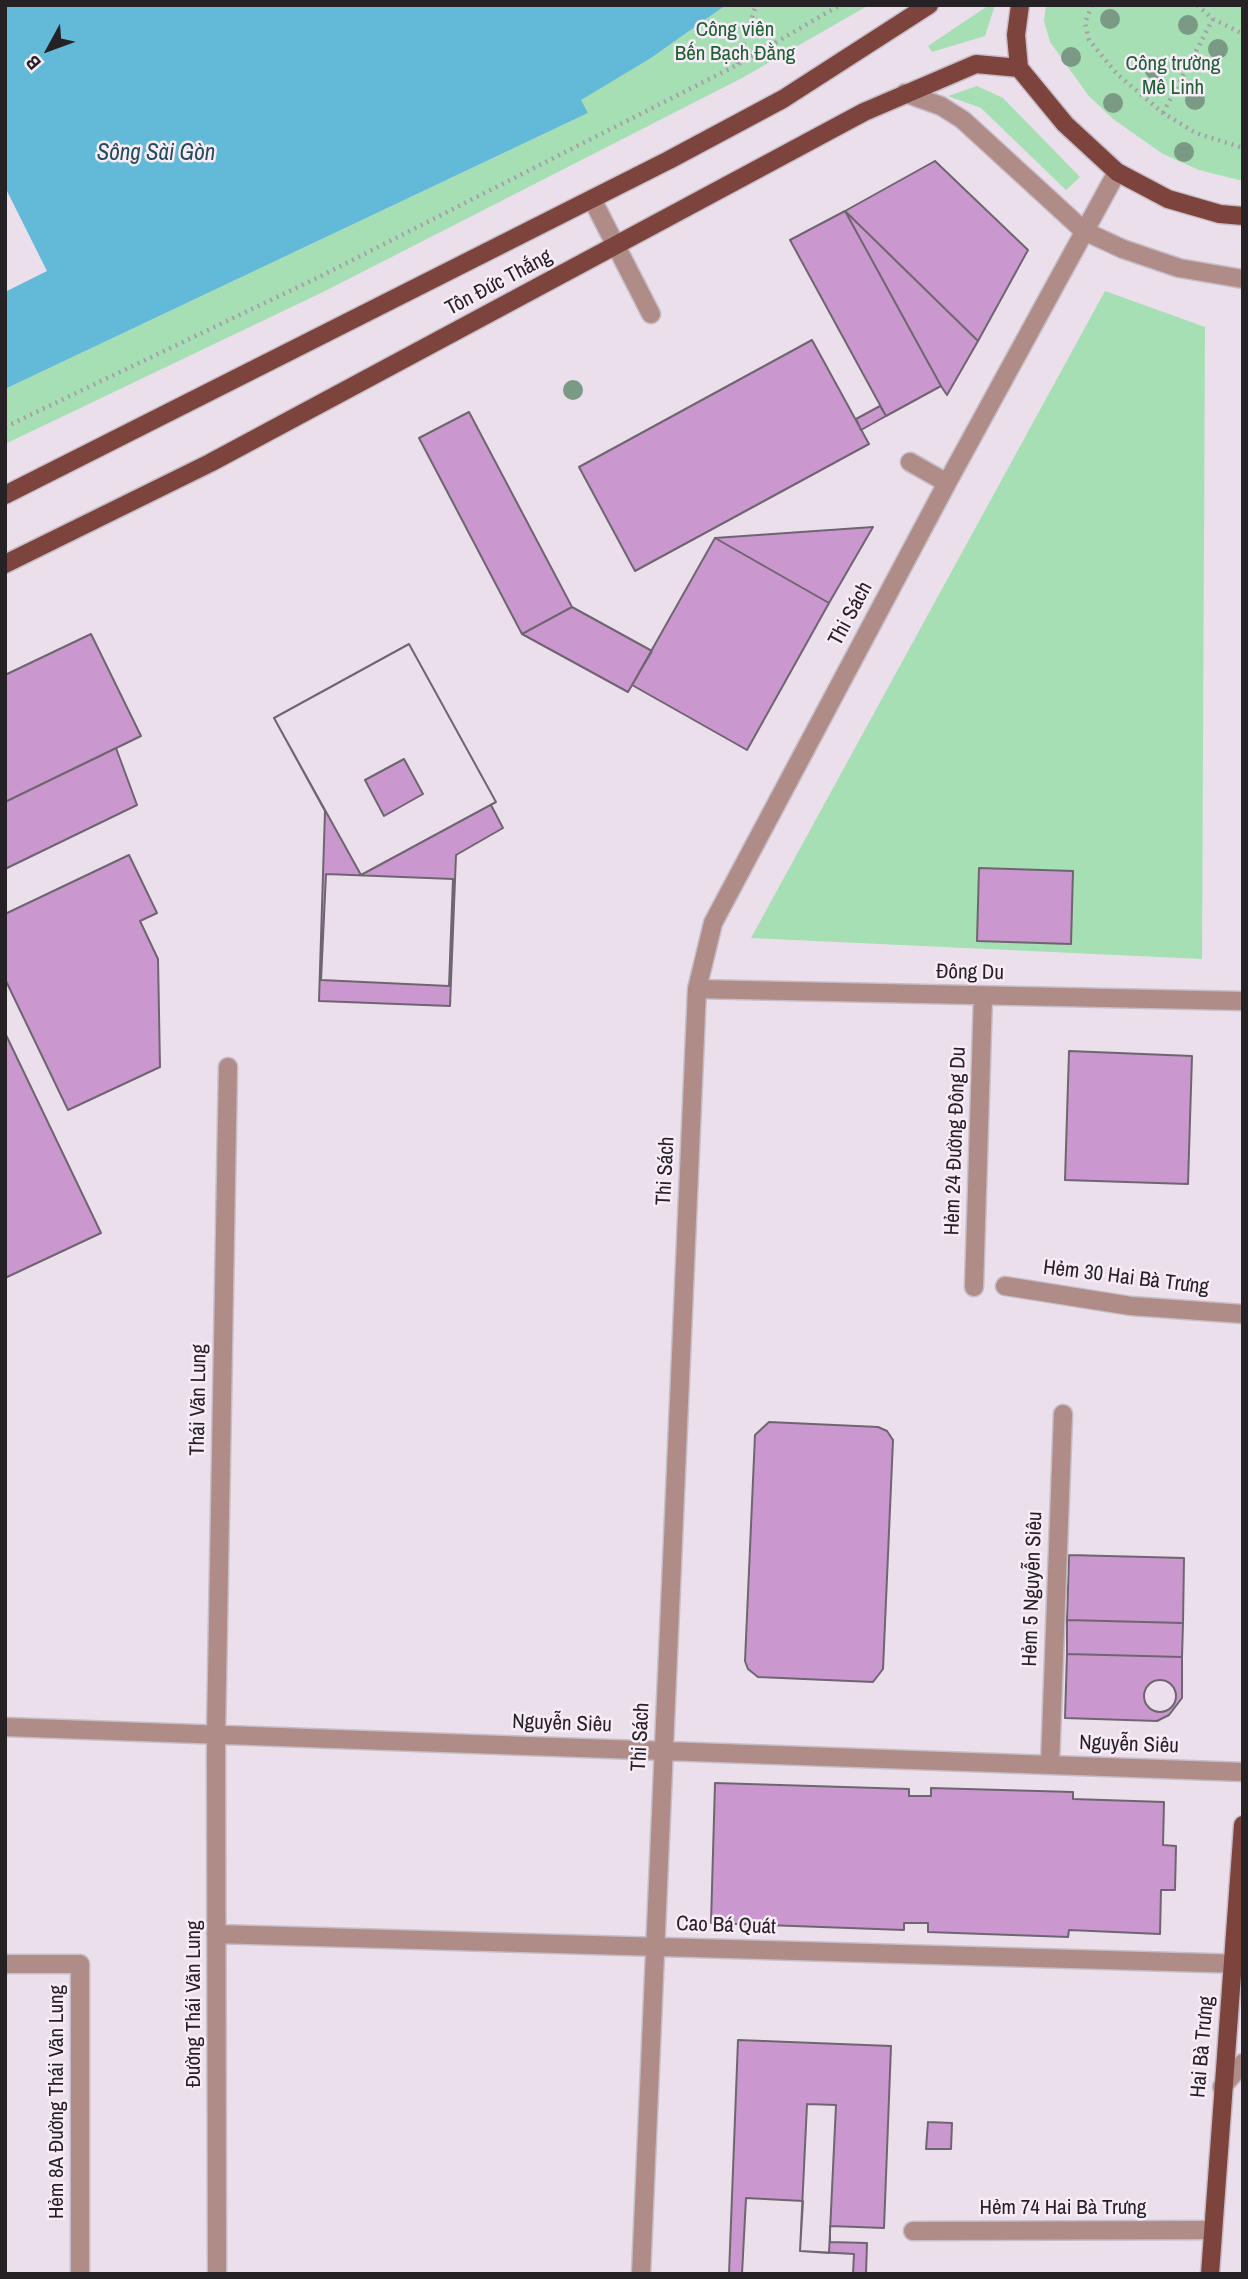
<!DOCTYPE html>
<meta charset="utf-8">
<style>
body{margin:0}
#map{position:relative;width:1248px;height:2279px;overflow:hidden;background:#eadfeb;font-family:"Archivo Narrow",sans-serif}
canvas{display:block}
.frame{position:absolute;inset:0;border:7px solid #252125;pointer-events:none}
.north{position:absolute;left:14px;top:14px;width:70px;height:70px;-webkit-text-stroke:5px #f7ecf8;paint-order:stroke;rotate:229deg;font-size:19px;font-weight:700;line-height:28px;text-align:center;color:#252125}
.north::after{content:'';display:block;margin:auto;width:24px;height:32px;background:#252125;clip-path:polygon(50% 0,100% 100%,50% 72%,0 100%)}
</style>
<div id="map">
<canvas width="1248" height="2279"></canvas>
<div class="frame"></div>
<div class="north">B</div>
</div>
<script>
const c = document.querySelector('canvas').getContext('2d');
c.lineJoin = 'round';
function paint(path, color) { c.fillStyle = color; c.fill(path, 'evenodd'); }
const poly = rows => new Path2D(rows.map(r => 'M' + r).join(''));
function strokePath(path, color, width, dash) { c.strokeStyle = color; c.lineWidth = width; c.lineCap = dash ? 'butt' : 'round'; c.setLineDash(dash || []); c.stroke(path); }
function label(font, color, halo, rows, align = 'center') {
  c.font = font + ' "Archivo Narrow",sans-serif'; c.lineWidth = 5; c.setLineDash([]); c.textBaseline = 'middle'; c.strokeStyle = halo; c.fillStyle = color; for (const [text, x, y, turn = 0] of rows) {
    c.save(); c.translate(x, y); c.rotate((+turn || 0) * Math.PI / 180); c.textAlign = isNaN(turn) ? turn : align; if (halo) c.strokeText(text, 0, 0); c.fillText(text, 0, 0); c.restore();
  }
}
paint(poly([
 [726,5,869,5,742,78,325,291,5,444,5,389,588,113,580,100,651,58],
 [989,5,995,5,985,36,932,52,928,46],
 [1046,5,1243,5,1243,181,1199,170,1163,154,1113,119,1088,95,1050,42,1044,21],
 [977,86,1003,98,1080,177,1066,190,981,108,948,96],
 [1105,291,1205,327,1202,959,751,938]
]), '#a6dfb3');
paint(poly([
 [5,5,726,5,651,58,581,100,588,113,5,389]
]), '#63bad8');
paint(poly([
 [7,191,47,271,5,292,5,192]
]), '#eadfeb');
const building = poly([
 [935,161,1028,250,978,341,845,211,935,161],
 [845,211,941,386,886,416,790,240,845,211],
 [845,211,978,341,947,395,941,386,845,211],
 [812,340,869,444,635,571,579,467,812,340],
 [880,406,886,416,861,430,856,419,880,406],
 [469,412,572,607,522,634,419,438,469,412],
 [873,527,829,603,715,538,873,527],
 [715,538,829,603,747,750,632,685,715,538],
 [572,607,652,651,628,692,522,634,572,607],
 [91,634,141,736,5,802,5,675,91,634],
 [409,644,496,802,491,805,503,828,456,855,450,1006,319,1001,325,811,274,718,409,644],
 [409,644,496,802,361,875,274,718,409,644],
 [116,748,137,805,5,869,5,802,116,748],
 [404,759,423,794,384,816,365,780,404,759],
 [129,855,157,913,140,921,158,959,160,1067,68,1110,5,979,5,914,129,855],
 [979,868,1073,871,1071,944,977,941,979,868],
 [326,874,453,879,449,986,321,980,326,874],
 [6,1035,101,1233,5,1278,5,1035,6,1035],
 [1069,1051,1192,1056,1188,1184,1065,1180,1069,1051],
 [769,1422,878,1427,887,1431,893,1440,883,1669,873,1682,758,1677,748,1669,745,1661,755,1435,769,1422],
 [1069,1555,1184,1558,1183,1623,1067,1620,1069,1555],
 [1067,1620,1183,1623,1182,1657,1067,1654,1067,1620],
 [1067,1654,1182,1657,1182,1698,1169,1715,1157,1721,1065,1718,1067,1654],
 '1144 1696a16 16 0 1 1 32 0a16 16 0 1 1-32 0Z',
 [715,1783,909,1789,909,1796,931,1796,931,1788,1073,1792,1073,1799,1164,1802,1163,1845,1176,1846,1175,1890,1161,1890,1160,1934,1069,1930,1068,1937,928,1932,928,1923,904,1923,904,1930,711,1923,715,1783],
 [738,2040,891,2046,884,2228,830,2226,830,2242,867,2243,866,2274,729,2274,738,2040],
 [807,2104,836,2105,829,2253,800,2251,807,2104],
 [928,2122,952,2123,951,2149,926,2149,928,2122],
 [746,2198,803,2201,800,2251,854,2254,853,2274,742,2274,746,2198]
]);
paint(building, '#ca98ce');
strokePath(building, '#6f6570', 2);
const minor = poly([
 [905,93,941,106,963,120,1084,231,1123,249,1179,268,1243,279],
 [592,199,651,314],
 [910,462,947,483],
 [697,989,1243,1001],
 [1005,1286,1131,1306,1243,1314],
 [974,1287,983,996],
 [5,1727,1243,1772],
 [1050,1764,1063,1414],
 [216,1934,1243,1964],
 [5,1964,80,1964,80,2274],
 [1222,2087,1243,2063],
 [913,2231,1213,2230],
 [217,2274,216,1734,228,1067],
 [641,2274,697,989,713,923,947,483,1117,172]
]);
const major = poly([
 [1020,5,1016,35,1019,68,1065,124,1117,172,1168,199,1220,214,1243,216],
 [5,495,669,160,783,99,929,5],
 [5,564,210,463,864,112,976,64,1019,68],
 [1210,2274,1243,1825]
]);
strokePath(minor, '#c7bdc7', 21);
strokePath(major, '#c7bdc7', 21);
strokePath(poly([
 [1092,5,1085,23,1089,40,1117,74,1163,113,1196,133,1243,148],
 [1197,5,1213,19,1243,34],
 [737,64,756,5],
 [1163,113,1213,19],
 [5,427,319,277,737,65,840,5]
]), '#a79fa8', 4.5, [2, 5]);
strokePath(minor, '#af8c87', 18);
strokePath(major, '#7d443d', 18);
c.fillStyle = '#7a9a86';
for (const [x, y] of [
 [1110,19],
 [1188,25],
 [1218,49],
 [1071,57],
 [1155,70],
 [1195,100],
 [1113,103],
 [1184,152],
 [573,390]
]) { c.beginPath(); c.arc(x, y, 10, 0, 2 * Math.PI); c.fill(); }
label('21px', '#1e6134', '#f7ecf8', [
 ["Công viên",735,30],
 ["Bến Bạch Đằng",735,54],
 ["Công trường",1173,64],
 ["Mê Linh",1173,88]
]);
label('21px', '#252125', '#f7ecf8', [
 ["Tôn Đức Thắng",499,283,-28],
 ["Thi Sách",851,614,-62],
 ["Đông Du",970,973,1],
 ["Hẻm 24 Đường Đông Du",956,1141,-88],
 ["Thi Sách",666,1171,-87],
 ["Hẻm 30 Hai Bà Trưng",1126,1278,7],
 ["Thái Văn Lung",199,1400,-89],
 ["Hẻm 5 Nguyễn Siêu",1033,1589,-88],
 ["Nguyễn Siêu",562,1724,2],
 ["Thi Sách",641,1737,-87],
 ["Nguyễn Siêu",1129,1745,2],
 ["Cao Bá Quát",726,1926,2],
 ["Đường Thái Văn Lung",194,2004,-90],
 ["Hai Bà Trưng",1203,2047,-85],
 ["Hẻm 8A Đường Thái Văn Lung",57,2102,-90],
 ["Hẻm 74 Hai Bà Trưng",1063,2208]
]);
label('italic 23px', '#244b59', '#f7ecf8', [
 ["Sông Sài Gòn",156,154]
]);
</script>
